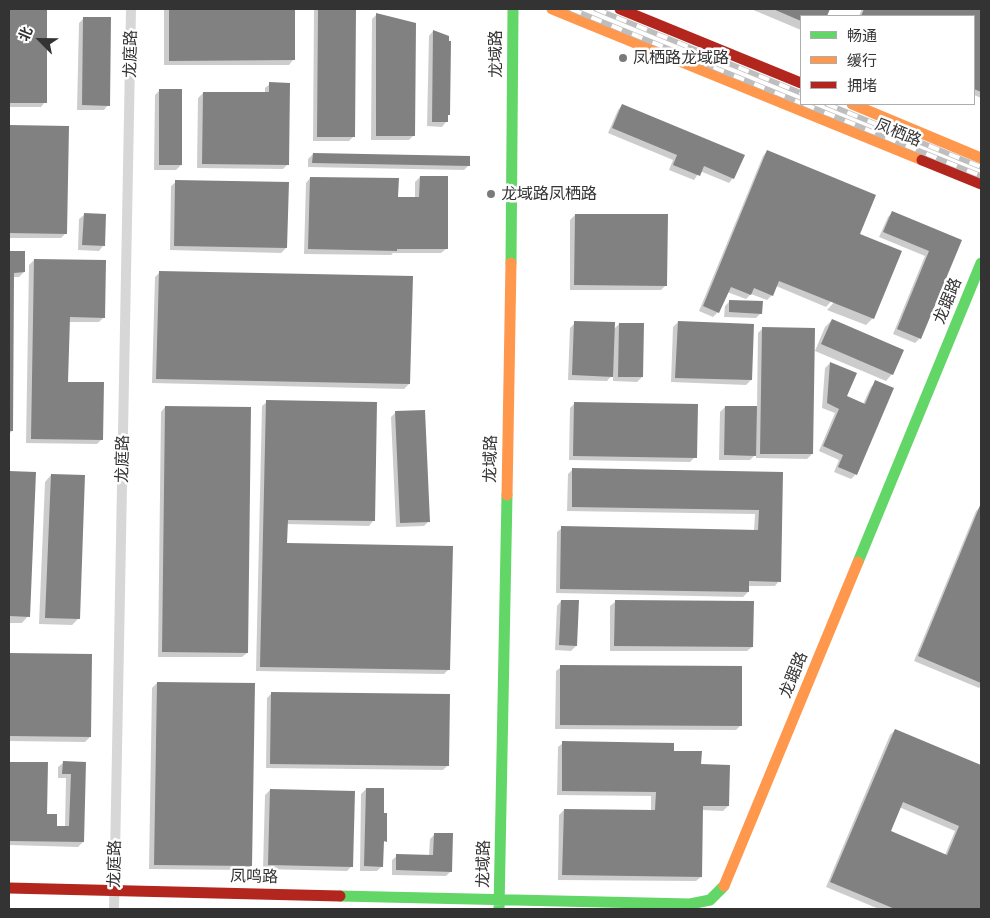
<!DOCTYPE html>
<meta charset="utf-8">
<style>
body{margin:0}
#map{position:relative;width:990px;height:918px;overflow:hidden;background:#fff;font-family:Karla,"Noto Sans SC",sans-serif}
canvas{display:block}
.frame{position:absolute;inset:0;border:10px solid #333;pointer-events:none}
.legend{position:absolute;left:800px;top:15px;width:175px;height:90px;box-sizing:border-box;background:#fff;border:1px solid #adadad;margin:0;padding:6px 9px;list-style:none;font-size:15px;color:#333}
.legend li{display:flex;align-items:center;gap:10px;height:25px}
.legend b{width:25px;border:1px solid #adadad}
.north{position:absolute;left:15px;top:15px;width:50px;height:50px;-webkit-text-stroke:4px #fff;paint-order:stroke;rotate:293deg;font-size:14px;font-weight:700;line-height:20px;text-align:center;color:#333}
.north::after{content:'';display:block;margin:auto;width:18px;height:22px;background:#333;clip-path:polygon(50% 0,100% 100%,50% 72%,0 100%)}
</style>
<div id="map">
<canvas width="990" height="918"></canvas>
<div class="frame"></div>
<ul class="legend">
<li><b style="height:6px;background:#63d668"></b>畅通</li>
<li><b style="height:6px;background:#ff974d"></b>缓行</li>
<li><b style="height:6px;background:#b3261e"></b>拥堵</li>
</ul>
<div class="north">北</div>
</div>
<script>
const c = document.querySelector('canvas').getContext('2d');
c.lineJoin = 'round';
function paint(path, color) { c.fillStyle = color; c.fill(path, 'evenodd'); }
const poly = rows => new Path2D(rows.map(r => 'M' + r).join(''));
function strokePath(path, color, width, dash) { c.strokeStyle = color; c.lineWidth = width; c.lineCap = dash ? 'butt' : 'round'; c.setLineDash(dash || []); c.stroke(path); }
function label(font, color, halo, rows, align = 'center') {
  c.font = font + ' Karla,"Noto Sans SC",sans-serif'; c.lineWidth = 5; c.setLineDash([]); c.textBaseline = 'middle'; c.strokeStyle = halo; c.fillStyle = color; for (const [text, x, y, turn = 0] of rows) {
    c.save(); c.translate(x, y); c.rotate((+turn || 0) * Math.PI / 180); c.textAlign = isNaN(turn) ? turn : align; if (halo) c.strokeText(text, 0, 0); c.fillText(text, 0, 0); c.restore();
  }
}
paint(poly([
 [9,9,46,9,45,102,41,107,9,107],
 [164,9,293,9,293,60,289,65,164,65],
 [314,9,355,9,354,136,349,141,313,141],
 [751,9,828,9,825,16,801,16,801,30],
 [862,9,981,9,981,98,974,95,974,16,859,16],
 [377,14,414,135,409,140,371,140,372,19],
 [84,18,108,105,104,110,77,110,79,23],
 [433,31,447,42,446,122,442,127,427,126,429,36],
 [270,84,288,164,283,169,197,168,198,98,203,93,265,93,265,88],
 [160,90,181,165,176,170,154,170,155,95],
 [622,105,733,178,729,183,700,171,694,180,669,170,673,160,608,133,618,110],
 [9,126,68,127,66,233,61,238,9,238],
 [767,151,856,239,873,318,866,325,827,310,837,299,835,297,826,307,776,286,772,295,767,300,751,294,746,299,727,292,718,312,713,317,699,311,763,156],
 [313,154,469,165,464,170,308,167,308,159],
 [420,177,446,249,441,253,393,253,391,255,304,254,306,183,310,178,397,198,415,199,415,182],
 [176,182,286,248,281,253,170,250,171,186],
 [892,213,961,241,920,338,915,343,893,334,925,256,879,237,888,217],
 [84,215,103,246,99,251,78,250,79,219],
 [575,215,666,285,661,290,570,290,570,220],
 [9,252,24,252,24,272,19,277,13,277,12,431,9,434],
 [34,260,104,317,99,322,68,322,67,383,102,439,97,444,26,443,29,265],
 [160,272,409,384,404,389,152,383,155,277],
 [730,301,761,313,756,318,724,317,725,306],
 [832,320,892,374,886,381,815,351,825,327],
 [678,322,751,380,746,385,671,382,673,327],
 [575,323,613,330,619,324,642,377,637,382,613,381,613,374,607,381,568,380,570,328],
 [763,328,812,454,807,459,756,458,756,454,750,460,719,460,720,412,725,407,757,407,758,333],
 [830,363,846,397,863,404,871,387,876,382,856,474,851,479,834,472,839,460,819,451,835,413,822,408,825,368],
 [267,402,373,521,369,526,286,524,286,544,449,669,444,674,256,671,262,406],
 [575,403,695,457,690,462,569,460,570,408],
 [165,407,247,653,242,657,158,657,161,412],
 [396,412,429,521,424,526,396,527,391,417],
 [573,469,782,473,779,581,775,586,748,586,748,592,743,597,556,593,557,532,562,528,754,531,755,514,567,511,568,474],
 [9,473,34,474,28,616,22,623,9,623],
 [51,475,78,619,72,625,39,624,45,482],
 [981,506,981,686,979,688,914,661,976,511],
 [561,601,576,646,571,651,555,650,557,606],
 [615,602,752,647,747,651,610,651,610,606],
 [9,655,91,656,90,737,85,742,9,741],
 [561,667,741,725,736,730,555,729,556,671],
 [157,683,251,866,246,870,149,869,152,688],
 [272,693,448,765,443,770,266,768,267,698],
 [895,730,981,766,981,909,879,909,826,887,890,735],
 [899,807,955,831,945,855,889,832],
 [563,743,673,752,700,765,728,806,723,811,702,810,701,877,696,881,558,880,559,815,564,810,651,811,651,796,557,795,558,747],
 [9,763,47,764,46,815,55,827,65,827,66,778,58,778,58,767,63,763,85,763,83,842,78,847,9,845],
 [366,789,383,814,385,841,382,844,382,866,377,871,360,871,361,794],
 [270,790,351,867,347,871,263,869,265,795],
 [435,834,451,871,446,876,392,875,392,860,397,856,429,856,430,839]
]), '#0003');
paint(poly([
 [9,9,47,9,47,103,9,103],
 [169,9,295,9,295,60,169,61],
 [318,9,356,9,355,137,317,137],
 [773,9,830,9,827,16,801,16,801,21],
 [864,9,981,9,981,92,974,89,974,16,861,16],
 [376,13,416,23,415,136,376,136],
 [83,17,111,17,110,106,82,105],
 [433,30,449,36,449,41,451,41,450,115,448,115,448,122,432,122],
 [269,82,290,83,289,165,202,164,203,92,269,92],
 [159,89,182,89,182,165,159,165],
 [622,104,745,155,734,179,704,166,700,176,673,165,677,155,612,128],
 [9,125,69,126,67,234,9,233],
 [767,150,876,195,860,234,902,251,874,319,779,281,773,296,754,288,751,295,731,287,719,313,703,306],
 [313,153,470,156,470,166,312,163],
 [420,176,448,176,448,249,397,249,397,251,308,249,310,177,399,178,398,197,419,197],
 [175,180,289,182,287,248,174,246],
 [892,211,962,240,921,339,897,329,929,251,883,232],
 [84,213,106,214,105,246,82,245],
 [575,214,668,214,667,286,574,285],
 [9,251,25,251,25,272,14,273,13,431,9,431],
 [34,259,106,260,105,318,70,317,68,382,104,382,103,440,31,439],
 [159,271,413,276,410,384,156,379],
 [729,300,763,301,762,314,729,312],
 [832,319,904,350,893,375,821,344],
 [574,321,615,322,613,377,572,375],
 [678,321,754,324,752,380,675,378],
 [619,323,644,323,643,377,618,377],
 [762,327,815,328,813,454,760,454],
 [830,362,857,373,847,396,865,404,875,380,894,388,857,475,838,467,843,455,823,446,839,409,827,403],
 [266,400,377,402,375,521,288,520,287,543,453,546,450,670,260,667],
 [574,402,698,404,697,458,573,456],
 [165,406,251,407,248,653,162,652],
 [725,406,757,406,756,456,724,455],
 [425,410,430,522,400,523,395,411],
 [572,468,783,472,781,582,749,581,749,592,560,589,561,526,758,530,759,510,572,507],
 [9,471,36,472,30,617,9,616],
 [51,474,85,475,80,619,45,618],
 [981,503,981,683,918,656],
 [561,600,579,600,577,646,559,645],
 [615,600,754,601,753,647,614,646],
 [9,653,92,654,91,737,9,736],
 [560,665,742,666,742,726,560,725],
 [157,682,255,683,252,866,154,865],
 [271,692,450,694,449,766,270,764],
 [895,729,981,765,981,909,895,909,830,882],
 [903,802,959,826,947,855,891,831],
 [562,741,674,743,674,751,702,751,701,764,730,765,729,806,703,806,702,877,562,875,564,809,655,810,656,792,562,791],
 [63,761,86,762,84,842,9,841,9,762,48,762,47,814,57,814,57,826,69,826,71,774,62,774],
 [366,788,384,788,384,813,387,813,387,842,384,841,383,867,364,866],
 [270,789,355,791,353,867,268,865],
 [434,833,453,833,452,872,396,870,396,854,433,855]
]), '#818181');
strokePath(poly([
 [114,909,131,9]
]), '#d7d7d7', 10);
strokePath(poly([
 [511,263,513,9],
 [858,562,981,263],
 [340,896,690,904,710,900,724,886],
 [499,909,507,495]
]), '#63d668', 11);
strokePath(poly([
 [552,9,922,160],
 [852,104,981,158],
 [507,495,511,263],
 [724,886,858,562]
]), '#ff974d', 11);
strokePath(poly([
 [620,9,801,83],
 [922,160,981,184],
 [9,888,340,896]
]), '#b3261e', 11);
const rail = poly([
 [571,9,801,103],
 [596,9,801,93],
 [804,104,981,176],
 [827,104,981,167]
]);
strokePath(rail, '#bebebe', 5.5);
strokePath(rail, '#fff', 4, [11]);
for (const [x, y, r, color] of [
 [623,58,5,"#7a7a7a"],
 [491,194,5,"#7a7a7a"]
]) { const dot = new Path2D(); dot.arc(x, y, r, 0, 2 * Math.PI); c.fillStyle = color; c.fill(dot); strokePath(dot, '#fff', 2); }
label('16px', '#333', '#fff', [
 ["龙庭路",131,54,-89],
 ["龙域路",496,54,-90],
 ["凤栖路",898,133,22],
 ["龙踞路",948,301,-68],
 ["龙庭路",123,459,-89],
 ["龙域路",491,459,-89],
 ["龙踞路",794,675,-68],
 ["龙庭路",115,864,-89],
 ["龙域路",484,864,-89],
 ["凤鸣路",254,877,1]
]);
label('16px', '#333', '#fff', [
 ["凤栖路龙域路",633,58],
 ["龙域路凤栖路",501,194]
], 'left');
</script>
